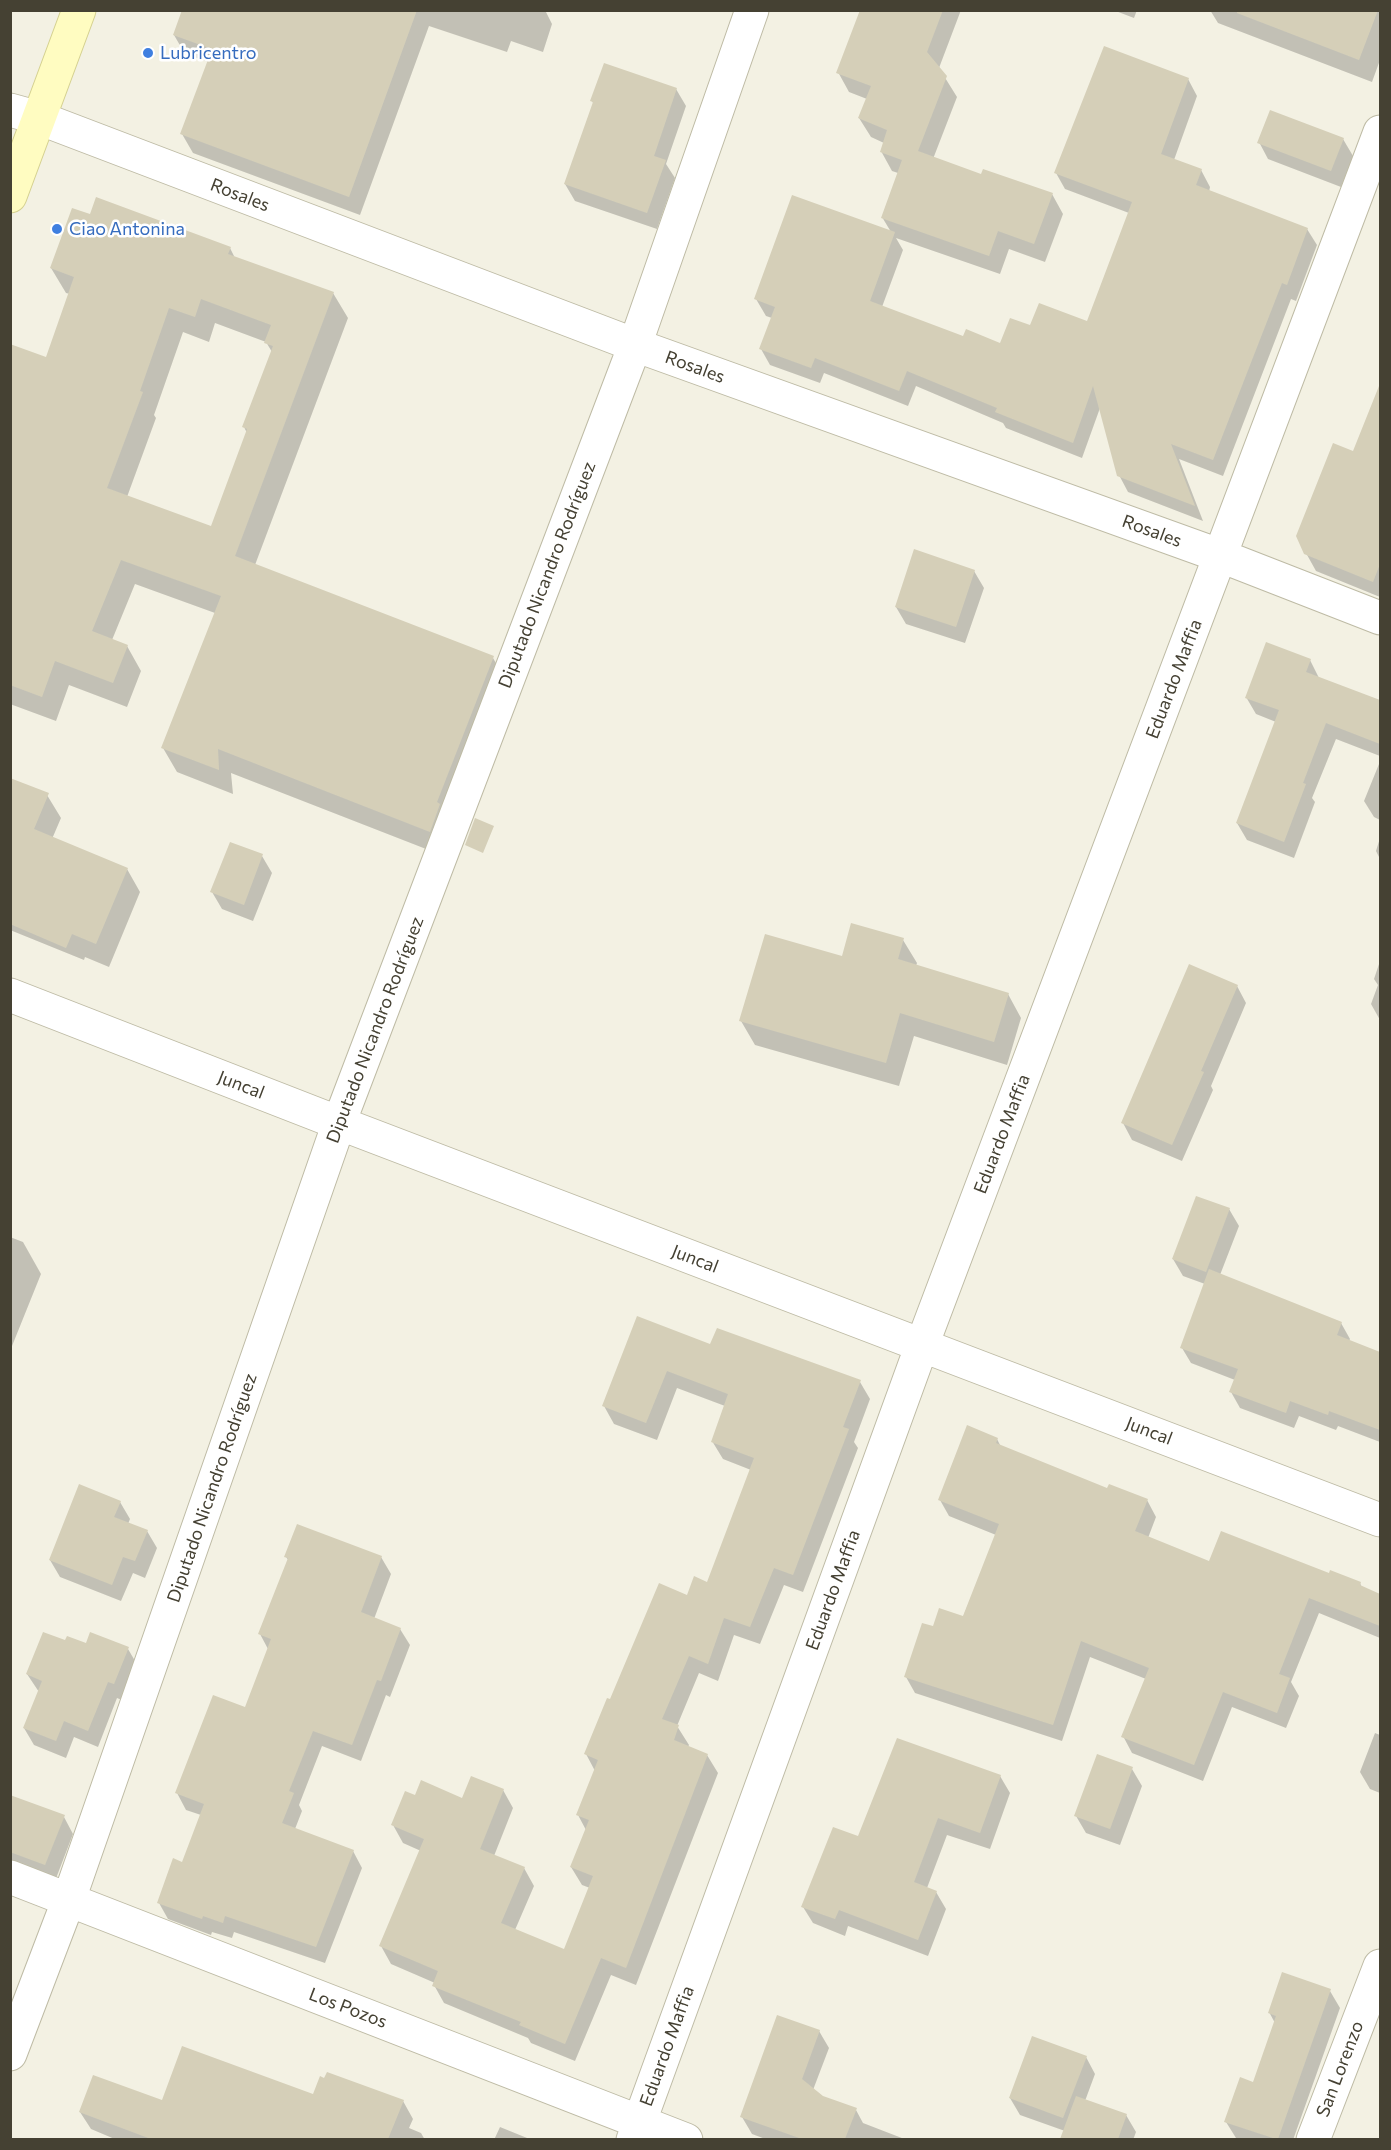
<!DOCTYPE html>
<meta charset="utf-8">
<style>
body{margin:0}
#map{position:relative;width:1391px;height:2150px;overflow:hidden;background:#f3f1e3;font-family:Commissioner,sans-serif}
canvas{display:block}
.frame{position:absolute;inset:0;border:12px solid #454133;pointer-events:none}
</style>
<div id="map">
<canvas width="1391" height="2150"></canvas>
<div class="frame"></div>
</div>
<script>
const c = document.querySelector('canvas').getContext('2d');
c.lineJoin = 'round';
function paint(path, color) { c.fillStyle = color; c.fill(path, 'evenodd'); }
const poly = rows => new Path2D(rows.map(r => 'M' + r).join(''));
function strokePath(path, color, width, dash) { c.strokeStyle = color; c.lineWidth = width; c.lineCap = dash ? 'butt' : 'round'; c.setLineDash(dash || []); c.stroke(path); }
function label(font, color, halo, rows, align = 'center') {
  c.font = font + ' Commissioner,sans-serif'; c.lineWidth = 5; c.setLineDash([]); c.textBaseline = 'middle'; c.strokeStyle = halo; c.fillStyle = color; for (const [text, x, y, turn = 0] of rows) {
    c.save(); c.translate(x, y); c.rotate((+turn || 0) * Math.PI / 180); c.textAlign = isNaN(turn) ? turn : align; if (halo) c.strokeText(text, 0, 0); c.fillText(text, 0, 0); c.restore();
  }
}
paint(poly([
 [184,10,545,10,552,24,543,52,511,41,507,52,429,26,360,215,193,153,182,134,209,62,185,54,174,35],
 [861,10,961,10,939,68,957,97,933,159,981,176,1052,194,1063,214,1045,262,1009,249,1000,274,896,238,903,250,882,307,964,338,1000,345,1030,327,1087,323,1129,213,1065,189,1056,173,1188,79,1197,96,1174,160,1201,170,1210,187,1209,192,1307,229,1317,245,1296,301,1291,299,1223,476,1179,459,1203,521,1128,492,1119,475,1100,408,1082,458,1006,428,1003,423,916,386,908,406,824,373,820,383,770,365,761,349,772,318,766,316,756,299,891,232,882,217,898,173,892,171,881,151,884,143,871,137,859,118,867,99,849,92,838,72],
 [1113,10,1137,10,1134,18],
 [1210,10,1380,10,1380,60,1372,82,1218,23],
 [676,89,686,106,666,164,675,178,657,229,575,201,565,184,594,105,592,101],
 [1343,139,1353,156,1341,187,1268,159,1259,142],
 [91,216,230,248,235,258,333,293,348,318,255,565,493,658,507,682,444,856,231,773,233,794,177,772,163,748,215,613,135,584,112,640,127,646,141,671,127,707,69,685,56,721,10,704,10,582,47,359,70,294,66,293,51,268],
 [215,323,266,342,272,352,244,427,247,433,212,527,127,497,156,418,154,415,183,332,209,342],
 [1380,387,1380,597,1316,571,1306,553,1354,453],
 [974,571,984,588,965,643,906,624,896,607],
 [1310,660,1319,678,1380,702,1380,756,1336,739,1312,798,1315,802,1294,858,1247,840,1237,823,1276,722,1256,714,1246,697],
 [1379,764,1380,765,1380,820,1374,817,1364,801],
 [10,780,47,795,61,818,52,839,127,869,140,892,109,967,85,957,84,960,10,930],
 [1380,838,1380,859,1376,851],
 [262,856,272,873,253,921,222,909,212,892],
 [903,940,917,963,916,966,1008,994,1021,1018,1007,1065,914,1036,899,1086,755,1045,741,1021,843,958],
 [1380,961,1380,1020,1371,1004,1378,985,1374,979],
 [1237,986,1246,1003,1211,1086,1213,1090,1182,1161,1132,1140,1123,1123],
 [1229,1209,1239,1226,1220,1275,1341,1323,1350,1339,1349,1341,1380,1354,1380,1442,1338,1426,1336,1430,1299,1416,1294,1428,1240,1408,1231,1392,1235,1380,1191,1363,1182,1348,1205,1284,1183,1276,1173,1259],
 [10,1237,23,1242,41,1274,10,1351],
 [711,1346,860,1382,870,1399,854,1442,858,1448,803,1592,784,1585,760,1644,734,1635,718,1681,699,1673,677,1726,689,1745,688,1747,707,1755,718,1773,636,1985,611,1975,575,2061,531,2043,528,2038,444,2003,434,1985,435,1983,391,1964,381,1946,421,1851,403,1843,393,1825,416,1797,462,1800,503,1790,513,1808,494,1856,524,1868,534,1886,515,1930,565,1951,590,1888,582,1885,571,1867,586,1830,578,1815,595,1771,586,1754,611,1701,688,1597,708,1584,751,1470,723,1459,712,1441,725,1406,677,1388,657,1440,614,1424,604,1406],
 [997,1439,1001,1447,1108,1490,1147,1500,1156,1517,1148,1538,1210,1563,1330,1575,1360,1583,1362,1588,1380,1595,1380,1638,1319,1613,1291,1682,1299,1696,1286,1728,1232,1707,1203,1781,1132,1753,1123,1736,1146,1679,1090,1657,1062,1741,915,1693,906,1677,934,1628,963,1617,996,1535,949,1516,940,1500],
 [120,1502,130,1519,128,1524,147,1531,157,1548,145,1578,133,1573,121,1601,60,1577,50,1560],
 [286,1557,381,1557,391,1574,374,1619,400,1629,410,1645,390,1697,386,1695,361,1761,322,1746,299,1805,302,1811,295,1829,353,1851,362,1868,325,1963,234,1932,232,1938,212,1932,211,1935,168,1919,159,1903,183,1863,201,1815,186,1810,177,1793,245,1709,268,1649,260,1634,289,1561],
 [66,1642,128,1649,138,1666,124,1701,117,1698,98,1747,74,1737,66,1758,34,1745,24,1728,39,1692,27,1674],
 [1375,1733,1380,1735,1380,1793,1370,1789,1360,1772],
 [1132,1769,1142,1786,1120,1845,1086,1833,1076,1816],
 [1000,1776,1010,1793,990,1849,947,1835,927,1888,936,1892,946,1909,928,1956,848,1926,845,1936,813,1923,803,1907,859,1838],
 [10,1797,64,1817,73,1834,55,1881,10,1864],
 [1330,1991,1340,2008,1293,2140,1236,2138,1226,2122,1254,2084,1275,2023,1269,2012],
 [819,2031,829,2048,813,2090,822,2098,856,2110,863,2123,907,2140,768,2140,752,2134,742,2117],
 [1086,2057,1095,2074,1085,2101,1126,2115,1136,2132,1133,2140,1062,2140,1065,2131,1020,2115,1010,2098],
 [314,2096,403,2101,413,2119,409,2128,421,2133,425,2140,117,2140,91,2129,80,2112,163,2102],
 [500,2127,532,2140,494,2140]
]), '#0003');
paint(poly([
 [182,10,417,10,349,197,180,134,212,49,173,35],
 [860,10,943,10,927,52,947,76,918,151,981,174,983,169,1053,193,1034,244,998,231,989,256,881,218,902,160,880,152,887,130,858,118,871,86,836,73],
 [1237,10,1378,10,1359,60,1237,13],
 [1104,46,1189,78,1161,154,1202,169,1196,185,1308,228,1287,285,1282,283,1213,460,1171,444,1195,506,1117,476,1093,386,1073,443,995,412,997,408,907,371,899,391,815,358,811,368,759,349,775,307,754,299,792,195,895,232,870,301,963,336,966,329,1000,343,1010,318,1030,325,1039,303,1087,321,1132,202,1054,173],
 [604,63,677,88,654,156,666,160,647,213,564,184,593,102,590,101],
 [1270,110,1344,138,1331,171,1257,143],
 [96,197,231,247,228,254,334,292,235,556,494,656,437,802,440,804,430,832,218,749,219,770,161,748,221,596,121,560,92,631,128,645,113,683,55,661,42,697,10,685,10,344,46,357,74,277,50,268,72,208,90,214],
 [201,299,271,325,264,343,273,346,242,427,247,429,211,526,107,488,143,392,140,391,169,308,195,317],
 [1379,386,1380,564,1373,582,1304,554,1296,536,1333,443,1353,451],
 [914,549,975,570,956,627,895,607],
 [1266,642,1311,659,1306,672,1380,700,1380,744,1326,723,1303,783,1306,784,1284,842,1236,823,1279,710,1245,698],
 [10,778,49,793,34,829,128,868,96,944,72,934,66,948,10,924],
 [475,818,494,826,483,853,465,845],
 [230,842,263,854,244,905,210,892],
 [851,923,904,938,898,959,1009,993,994,1042,900,1013,886,1063,739,1021,765,934,842,956],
 [1189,964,1238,985,1201,1071,1204,1072,1172,1145,1121,1123],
 [1196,1196,1230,1208,1206,1272,1172,1259],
 [1209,1269,1342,1322,1337,1335,1380,1352,1380,1430,1329,1411,1328,1415,1290,1401,1286,1413,1229,1392,1238,1369,1180,1348],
 [637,1316,710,1344,717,1328,861,1380,843,1427,849,1429,793,1575,774,1568,750,1627,724,1618,708,1664,689,1656,662,1719,679,1725,674,1740,708,1754,626,1968,601,1958,565,2044,519,2025,521,2022,432,1986,438,1971,379,1946,424,1839,391,1825,405,1791,415,1795,421,1780,462,1798,471,1776,504,1789,480,1849,525,1867,501,1923,564,1949,593,1876,570,1867,589,1820,576,1815,598,1760,584,1754,607,1698,610,1699,659,1583,687,1595,694,1576,707,1582,754,1458,711,1442,728,1394,667,1371,646,1423,602,1406],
 [967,1425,998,1438,996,1443,1107,1488,1109,1484,1148,1499,1135,1531,1209,1561,1221,1531,1329,1573,1330,1570,1361,1582,1360,1585,1380,1594,1380,1626,1309,1598,1279,1674,1290,1678,1277,1713,1223,1692,1194,1765,1121,1737,1149,1668,1081,1641,1053,1725,904,1677,922,1623,933,1626,939,1608,963,1616,999,1524,938,1500],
 [79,1484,121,1501,114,1517,148,1530,135,1561,123,1557,112,1585,49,1560],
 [297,1524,382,1556,361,1612,401,1628,381,1681,377,1680,352,1745,313,1731,289,1791,294,1793,282,1823,354,1850,316,1947,225,1916,223,1923,203,1916,202,1919,157,1903,173,1858,182,1862,204,1804,175,1793,213,1695,245,1707,271,1639,258,1634,288,1558,284,1557],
 [43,1632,65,1640,67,1636,86,1643,90,1632,129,1647,114,1684,108,1682,88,1731,64,1721,56,1741,23,1728,42,1681,26,1674],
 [897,1738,1001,1775,980,1833,938,1818,914,1882,937,1891,918,1940,839,1910,835,1919,801,1907,833,1827,858,1836],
 [1097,1754,1133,1767,1110,1829,1074,1816],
 [10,1795,65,1815,45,1865,10,1852],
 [1282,1972,1331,1989,1278,2139,1276,2139,1224,2122,1240,2077,1253,2082,1276,2016,1268,2013],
 [777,2015,820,2030,802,2079,823,2096,857,2108,845,2139,802,2139,740,2117],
 [1032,2036,1087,2056,1063,2118,1009,2098],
 [182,2046,313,2094,320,2076,324,2078,327,2072,404,2100,388,2139,151,2139,79,2112,93,2075,162,2100],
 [1076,2096,1127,2114,1118,2139,1060,2139]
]), '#d5cfb8');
const street = poly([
 [10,110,39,118,635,345,1221,556,1380,618],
 [10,995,339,1123,1380,1520],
 [10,1877,686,2140],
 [10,2054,69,1899,339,1123,635,345,752,10],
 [633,2140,922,1345,1380,132],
 [1313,2140,1380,1966]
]);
const secondary = poly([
 [10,196,79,10]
]);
strokePath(street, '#bebba5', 35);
strokePath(secondary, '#d5d190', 35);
strokePath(street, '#fff', 33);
strokePath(secondary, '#fffcc1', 33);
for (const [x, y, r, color] of [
 [148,53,6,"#3f7fe0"],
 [57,229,6,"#3f7fe0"]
]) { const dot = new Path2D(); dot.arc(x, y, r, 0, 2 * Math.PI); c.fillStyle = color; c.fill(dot); strokePath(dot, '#fff', 2); }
label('18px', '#366cbe', '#fff', [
 ["Lubricentro",160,53],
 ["Ciao Antonina",69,229]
], 'left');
label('18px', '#454133', '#fff', [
 ["Rosales",240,195,21],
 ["Rosales",695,367,20],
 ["Rosales",1152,531,20],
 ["Diputado Nicandro Rodríguez",547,575,-69],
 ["Eduardo Maffia",1174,679,-69],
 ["Diputado Nicandro Rodríguez",375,1030,-69],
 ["Juncal",241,1085,21],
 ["Eduardo Maffia",1002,1134,-69],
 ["Juncal",695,1259,21],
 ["Juncal",1149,1431,21],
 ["Diputado Nicandro Rodríguez",212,1488,-71],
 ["Eduardo Maffia",833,1590,-70],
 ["Los Pozos",348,2008,21],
 ["Eduardo Maffia",667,2046,-70],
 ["San Lorenzo",1340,2069,-69]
]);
</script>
